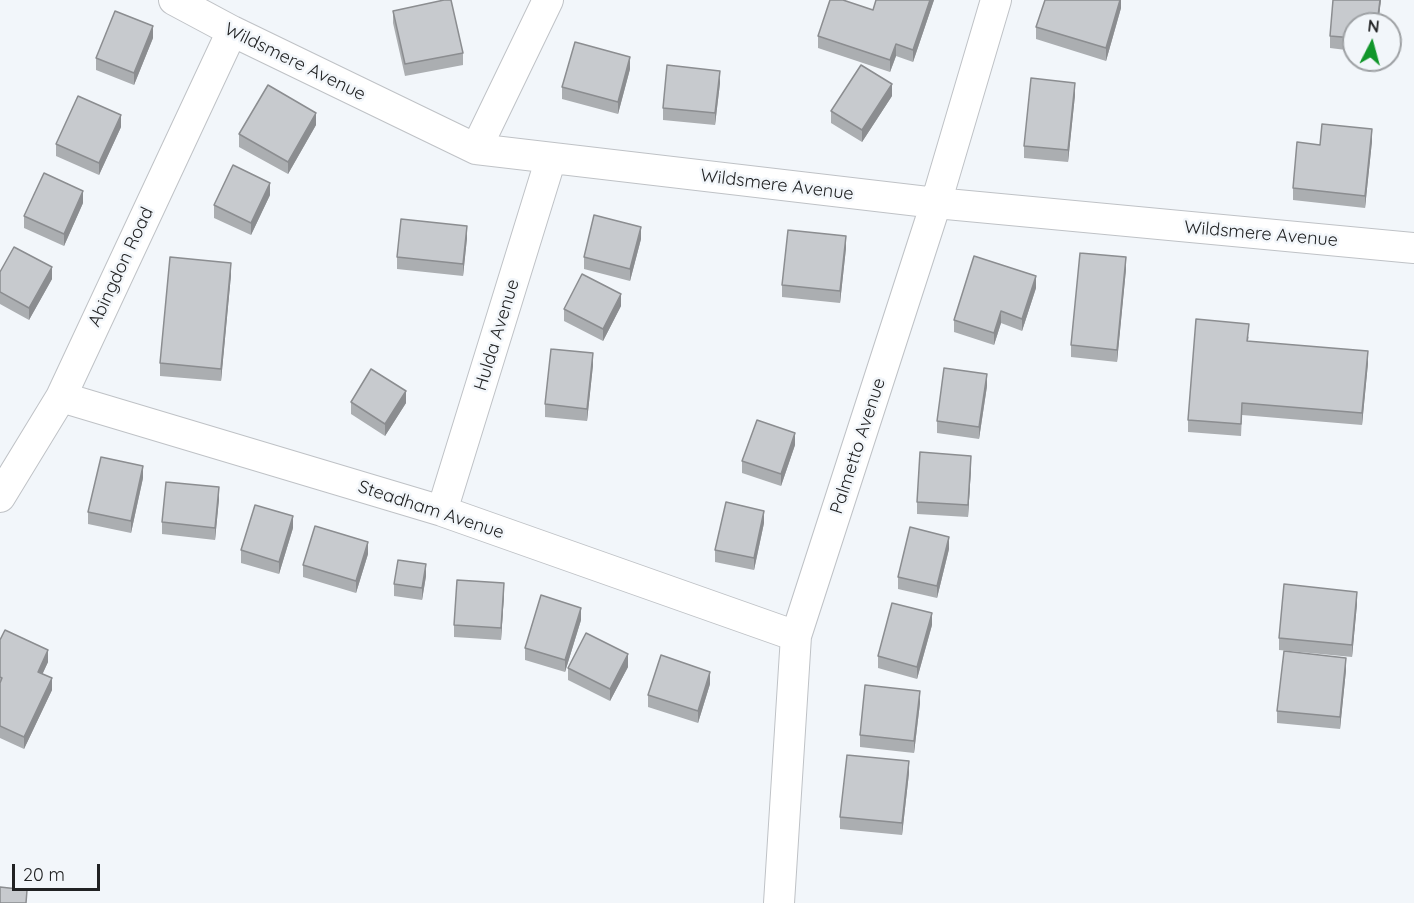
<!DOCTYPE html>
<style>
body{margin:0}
#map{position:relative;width:1414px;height:903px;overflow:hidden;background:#f2f6fa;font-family:Quicksand,sans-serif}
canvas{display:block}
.north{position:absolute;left:1342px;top:12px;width:60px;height:60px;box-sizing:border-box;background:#f2f6fa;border:2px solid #9ea1a4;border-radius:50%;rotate:6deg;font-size:16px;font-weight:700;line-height:24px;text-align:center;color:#212223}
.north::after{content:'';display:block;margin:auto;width:21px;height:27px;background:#11962a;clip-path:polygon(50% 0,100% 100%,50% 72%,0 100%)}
.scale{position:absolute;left:12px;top:864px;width:88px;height:27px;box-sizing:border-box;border:3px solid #212223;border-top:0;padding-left:8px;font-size:18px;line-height:21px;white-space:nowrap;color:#212223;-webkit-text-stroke:4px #f2f6fa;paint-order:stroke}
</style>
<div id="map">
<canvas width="1414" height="903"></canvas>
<div class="north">N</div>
<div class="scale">20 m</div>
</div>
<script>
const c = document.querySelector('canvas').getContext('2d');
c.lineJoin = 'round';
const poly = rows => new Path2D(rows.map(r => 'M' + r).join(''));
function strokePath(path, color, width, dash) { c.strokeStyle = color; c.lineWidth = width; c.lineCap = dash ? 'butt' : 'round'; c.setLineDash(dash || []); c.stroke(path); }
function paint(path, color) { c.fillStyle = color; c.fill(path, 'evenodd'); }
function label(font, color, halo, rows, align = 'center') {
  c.font = font + ' Quicksand,sans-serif'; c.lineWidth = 5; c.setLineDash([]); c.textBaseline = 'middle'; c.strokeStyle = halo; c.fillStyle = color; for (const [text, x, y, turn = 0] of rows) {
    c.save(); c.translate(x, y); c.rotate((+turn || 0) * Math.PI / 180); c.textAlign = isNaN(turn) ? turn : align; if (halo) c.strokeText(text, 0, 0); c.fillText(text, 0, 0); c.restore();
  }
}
const minor = poly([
 [174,0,232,31,476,149,936,203,1414,248],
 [476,149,548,0],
 [61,397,442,511,796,636],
 [0,497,61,397,232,31],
 [442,511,551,158],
 [779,903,796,636,936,203,996,0]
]);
strokePath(minor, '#bfc2c6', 32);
strokePath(minor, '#fff', 30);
paint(poly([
 [876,0,934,0,913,62,896,56,890,72,818,48,818,36,873,10],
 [1121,0,1121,8,1106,61,1036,39,1036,27],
 [1381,0,1378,24,1354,24,1354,51,1330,48,1330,36],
 [393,11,463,53,463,65,405,76,393,23],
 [153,38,134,85,96,70,96,58],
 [630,69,618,114,562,99,562,87],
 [720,83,715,125,663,120,663,108],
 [1075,95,1068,162,1024,158,1024,146],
 [892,96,862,142,831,123,831,111],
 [316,125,288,174,239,147,239,134],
 [121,127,99,175,56,156,56,144],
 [1372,141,1365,208,1293,200,1293,188,1320,145],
 [270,195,251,235,214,218,214,205],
 [83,203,64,246,24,228,24,216],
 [467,238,463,276,397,269,397,257],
 [641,239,630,281,584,269,584,257],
 [846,248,840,303,782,297,782,285],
 [1126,269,1117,362,1071,357,1071,345],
 [0,272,52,279,29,320,0,304],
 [231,275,221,381,160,376,160,363],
 [1036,288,1022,331,1001,323,994,345,954,332,954,320],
 [621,306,603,341,564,321,564,309],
 [1249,336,1248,341,1368,363,1362,425,1242,415,1241,436,1188,432,1188,420],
 [593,365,587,421,545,417,545,404],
 [987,386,979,439,937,433,937,421],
 [351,402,406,403,385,436,351,414],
 [795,445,781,486,742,473,742,461],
 [971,468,968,517,917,514,917,502],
 [143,478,131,533,88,524,88,512],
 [219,499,215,540,162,534,162,522],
 [764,523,754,570,715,562,715,550],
 [293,528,279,574,241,563,241,550],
 [949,549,937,598,898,589,898,577],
 [368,554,356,593,303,577,303,565],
 [426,576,422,600,394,596,394,584],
 [504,595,501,640,454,637,454,625],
 [1357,604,1352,657,1279,650,1279,638],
 [581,620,565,672,525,660,525,648],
 [932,625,917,679,878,668,878,656],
 [0,640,48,662,42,674,52,690,24,749,0,738],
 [628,667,610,701,568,680,568,668],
 [1346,670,1340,729,1277,723,1277,711],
 [710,684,698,723,648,707,648,695],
 [920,703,914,753,860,747,860,735],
 [909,773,902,835,840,829,840,817]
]), '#abaeb1');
paint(poly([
 [930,0,934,0,913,62,913,50],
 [1120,0,1121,0,1121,8,1106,61,1106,48],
 [1380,0,1381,0,1378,24,1377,24],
 [153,26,153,38,134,85,134,73],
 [896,44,896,56,890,72,890,60],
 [630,57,630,69,618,114,618,102],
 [720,71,720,83,715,125,715,113],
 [1075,83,1075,95,1068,162,1068,150],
 [892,84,892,96,862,142,862,130],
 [316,113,316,125,288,174,288,162],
 [121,115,121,127,99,175,99,163],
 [1372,129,1372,141,1365,208,1365,196],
 [270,183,270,195,251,235,251,223],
 [83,191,83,203,64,246,64,234],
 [467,226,467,238,463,276,463,264],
 [641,227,641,239,630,281,630,269],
 [846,236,846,248,840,303,840,291],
 [1126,257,1126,269,1117,362,1117,350],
 [231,263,231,275,221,381,221,369],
 [52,267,52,279,29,320,29,308],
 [1036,276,1036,288,1022,331,1022,319],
 [621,294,621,306,603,341,603,329],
 [1001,311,1001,323,994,345,994,333],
 [1368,351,1368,363,1362,425,1362,413],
 [593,353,593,365,587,421,587,409],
 [987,374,987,386,979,439,979,427],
 [406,391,406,403,385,436,385,424],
 [795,433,795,445,781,486,781,474],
 [971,456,971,468,968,517,968,505],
 [143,466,143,478,131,533,131,521],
 [219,487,219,499,215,540,215,528],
 [764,511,764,523,754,570,754,558],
 [293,516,293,528,279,574,279,562],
 [949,537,949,549,937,598,937,586],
 [368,542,368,554,356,593,356,581],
 [426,564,426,576,422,600,422,588],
 [504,583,504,595,501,640,501,628],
 [1357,592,1357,604,1352,657,1352,645],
 [581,608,581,620,565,672,565,660],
 [932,613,932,625,917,679,917,667],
 [48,650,48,662,38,684,38,672],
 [628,654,628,667,610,701,610,689],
 [1346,658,1346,670,1340,729,1340,717],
 [710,672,710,684,698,723,698,711],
 [52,678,52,690,24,749,24,737],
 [920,691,920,703,914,753,914,741],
 [909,761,909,773,902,835,902,823]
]), '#8b8d90');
const building = poly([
 [444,0,451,0,463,53,405,64,393,11,444,0],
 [830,0,843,0,873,10,876,0,930,0,913,50,896,44,890,60,818,36,830,0],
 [1045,0,1120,0,1106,48,1036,27,1045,0],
 [1333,0,1380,0,1377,24,1354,24,1354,38,1330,36,1333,0],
 [115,11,153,26,134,73,96,58,115,11],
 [575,42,630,57,618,102,562,87,575,42],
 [667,65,720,71,715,113,663,108,667,65],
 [861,65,892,84,862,130,831,111,861,65],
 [1031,78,1075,83,1068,150,1024,146,1031,78],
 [268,85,316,113,288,162,239,134,268,85],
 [78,96,121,115,99,163,56,144,78,96],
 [1322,124,1372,129,1365,196,1293,188,1297,142,1320,145,1322,124],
 [233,165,270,183,251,223,214,205,233,165],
 [44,173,83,191,64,234,24,216,44,173],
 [594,215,641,227,630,269,584,257,594,215],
 [401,219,467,226,463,264,397,257,401,219],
 [788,230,846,236,840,291,782,285,788,230],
 [14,247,52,267,29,308,0,292,0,272,14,247],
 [1080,253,1126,257,1117,350,1071,345,1080,253],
 [974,256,1036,276,1022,319,1001,311,994,333,954,320,974,256],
 [170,257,231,263,221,369,160,363,170,257],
 [582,274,621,294,603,329,564,309,582,274],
 [1196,319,1249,324,1247,341,1368,351,1362,413,1242,403,1241,424,1188,420,1196,319],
 [551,349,593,353,587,409,545,404,551,349],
 [944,368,987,374,979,427,937,421,944,368],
 [371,369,406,391,385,424,351,402,371,369],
 [757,420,795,433,781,474,742,461,757,420],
 [920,452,971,456,968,505,917,502,920,452],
 [101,457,143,466,131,521,88,512,101,457],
 [166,482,219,487,215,528,162,522,166,482],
 [726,502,764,511,754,558,715,550,726,502],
 [255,505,293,516,279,562,241,550,255,505],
 [315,526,368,542,356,581,303,565,315,526],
 [910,527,949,537,937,586,898,577,910,527],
 [398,560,426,564,422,588,394,584,398,560],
 [457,580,504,583,501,628,454,625,457,580],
 [1284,584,1357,592,1352,645,1279,638,1284,584],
 [541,595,581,608,565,660,525,648,541,595],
 [892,603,932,613,917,667,878,656,892,603],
 [5,630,48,650,38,672,52,678,24,737,0,726,0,683,2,678,0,677,0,640,5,630],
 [586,633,628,654,610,689,568,668,586,633],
 [1284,651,1346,658,1340,717,1277,711,1284,651],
 [661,655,710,672,698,711,648,695,661,655],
 [865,685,920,691,914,741,860,735,865,685],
 [847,755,909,761,902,823,840,817,847,755],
 [0,887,27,890,26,903,0,903,0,887]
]);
paint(building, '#c7cace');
strokePath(building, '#8b8d90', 1.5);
label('18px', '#212223', '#f2f6fa', [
 ["Wildsmere Avenue",295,62,26],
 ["Wildsmere Avenue",777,185,7],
 ["Wildsmere Avenue",1261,234,5],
 ["Abingdon Road",121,267,-65],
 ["Hulda Avenue",497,335,-73],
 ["Palmetto Avenue",858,446,-72],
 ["Steadham Avenue",431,510,18]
]);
</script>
